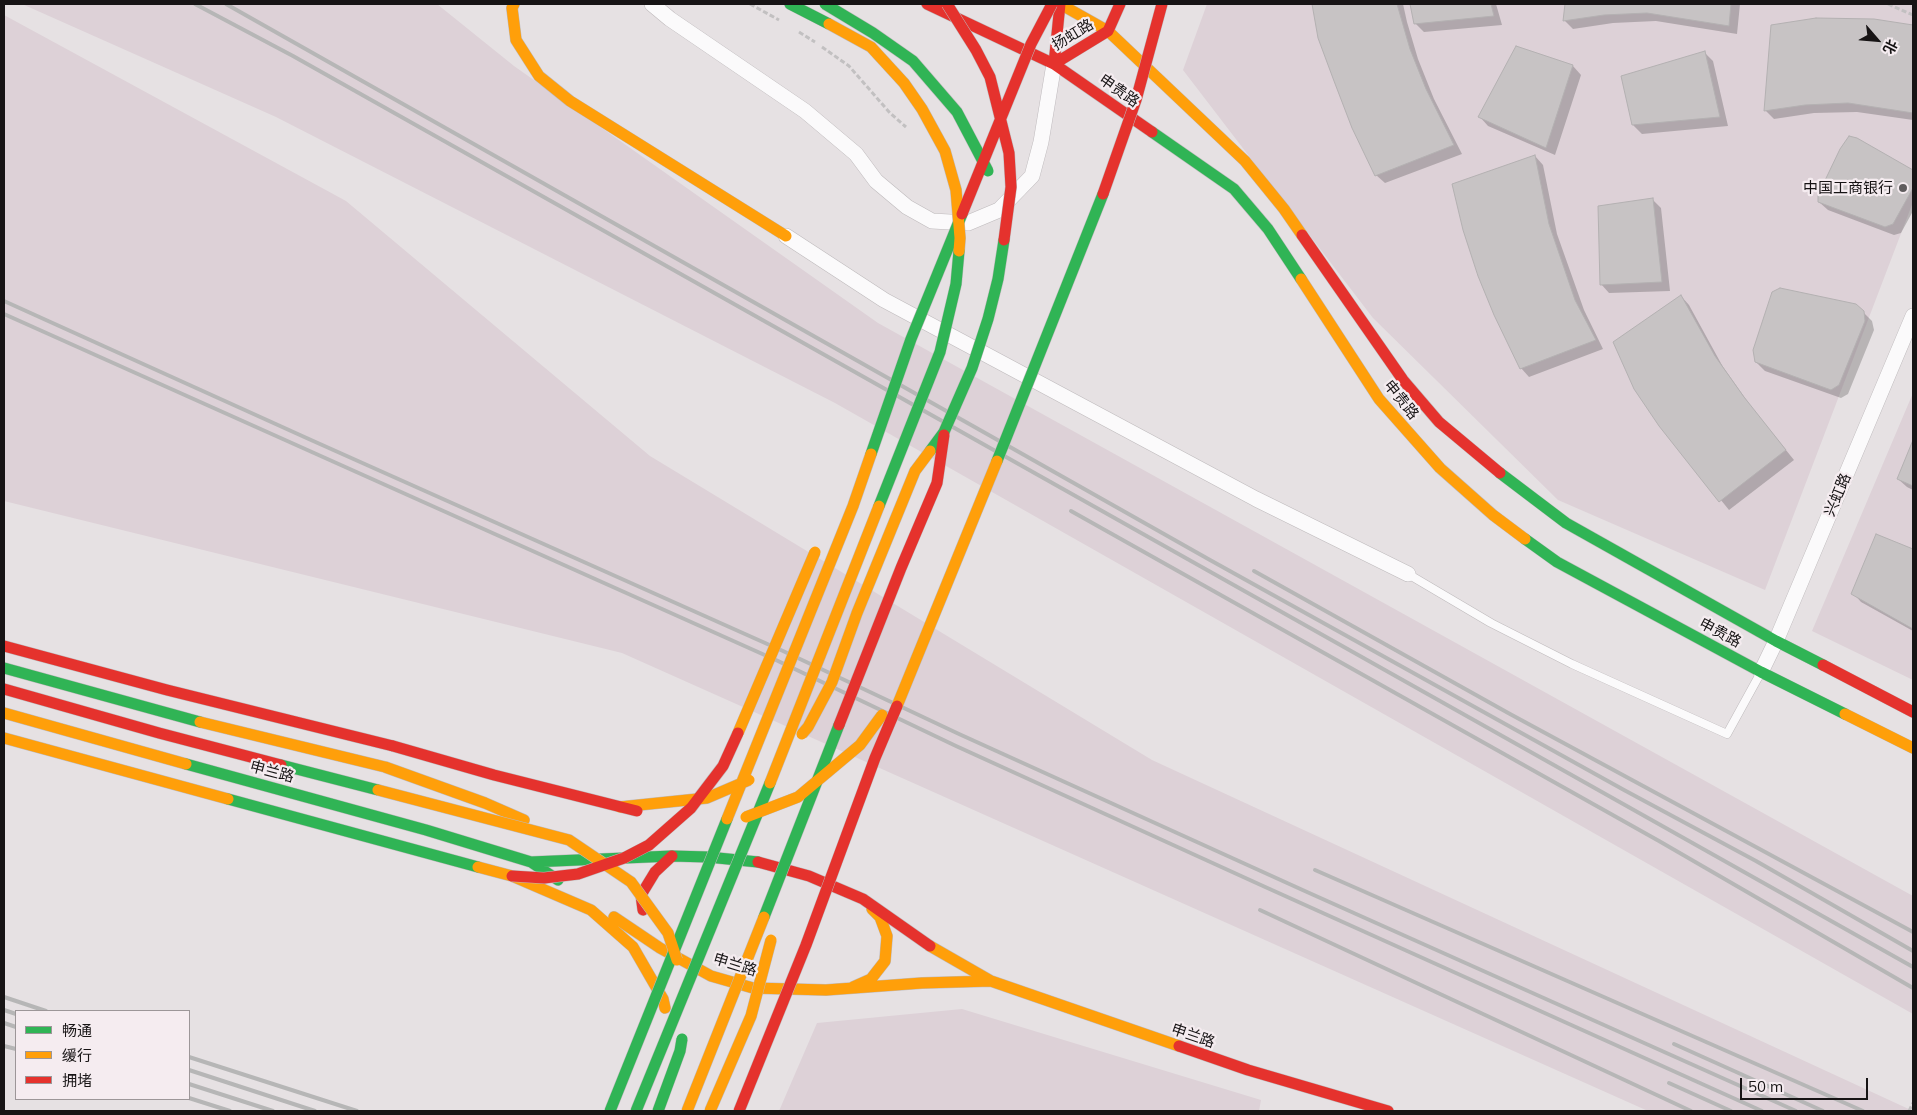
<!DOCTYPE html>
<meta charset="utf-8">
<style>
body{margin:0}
#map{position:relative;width:1917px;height:1115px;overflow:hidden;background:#e6e1e3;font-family:Mulish,"Noto Sans SC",sans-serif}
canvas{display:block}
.frame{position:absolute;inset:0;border:5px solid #171415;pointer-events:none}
.legend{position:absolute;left:15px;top:1010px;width:175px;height:90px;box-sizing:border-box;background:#f5ecf0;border:1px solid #9c9698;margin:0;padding:6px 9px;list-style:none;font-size:15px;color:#171415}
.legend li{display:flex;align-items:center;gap:10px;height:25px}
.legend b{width:25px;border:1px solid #9c9698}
.north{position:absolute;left:1852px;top:15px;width:50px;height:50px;-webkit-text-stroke:4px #f5ecf0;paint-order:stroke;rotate:117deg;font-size:14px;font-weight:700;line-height:20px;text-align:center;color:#171415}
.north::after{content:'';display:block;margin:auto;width:18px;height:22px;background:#171415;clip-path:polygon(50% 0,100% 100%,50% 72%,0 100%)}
.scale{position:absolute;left:1740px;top:1078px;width:128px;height:22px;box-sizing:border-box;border:2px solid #171415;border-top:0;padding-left:6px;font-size:15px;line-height:18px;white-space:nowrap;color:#171415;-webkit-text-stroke:4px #f5ecf0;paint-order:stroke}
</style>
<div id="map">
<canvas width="1917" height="1115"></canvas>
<div class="frame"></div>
<ul class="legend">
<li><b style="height:6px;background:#30b455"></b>畅通</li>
<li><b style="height:6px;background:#ff9f0a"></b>缓行</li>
<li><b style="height:6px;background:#e5322d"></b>拥堵</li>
</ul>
<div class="north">北</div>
<div class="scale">50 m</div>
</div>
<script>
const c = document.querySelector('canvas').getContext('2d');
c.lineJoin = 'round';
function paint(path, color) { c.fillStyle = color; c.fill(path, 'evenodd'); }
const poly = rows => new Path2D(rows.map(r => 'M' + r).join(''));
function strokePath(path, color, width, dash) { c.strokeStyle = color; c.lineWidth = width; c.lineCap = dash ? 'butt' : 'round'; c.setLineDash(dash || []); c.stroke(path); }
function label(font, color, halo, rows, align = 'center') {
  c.font = font + ' Mulish,"Noto Sans SC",sans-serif'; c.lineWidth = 4.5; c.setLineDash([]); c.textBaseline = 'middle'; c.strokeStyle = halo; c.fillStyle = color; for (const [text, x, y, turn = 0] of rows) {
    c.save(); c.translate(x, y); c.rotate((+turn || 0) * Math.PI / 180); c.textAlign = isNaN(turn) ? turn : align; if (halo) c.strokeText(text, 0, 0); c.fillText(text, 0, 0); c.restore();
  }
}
paint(poly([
 [22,4,437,4,514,66,878,323,1913,896,1913,1014,835,403,276,117],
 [1207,4,1913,5,1913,202,1765,590,1558,500,1373,318,1183,70],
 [4,15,346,201,650,456,1152,760,1913,1111,1648,1111,622,653,4,501],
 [1913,393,1913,680,1812,631],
 [962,1009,1261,1100,1259,1111,779,1111,817,1023]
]), '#ddd1d7');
paint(poly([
 [1314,4,1403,4,1407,22,1418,59,1434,99,1462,154,1385,183,1376,175,1319,37],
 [1411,4,1496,4,1502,25,1424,32,1415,23],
 [1566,4,1740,4,1737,34,1656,21,1613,23,1573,29,1565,21],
 [1874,20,1913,26,1913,120,1857,112,1814,113,1774,119,1766,111,1773,26],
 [1517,47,1573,66,1581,75,1555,155,1488,126,1480,117],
 [1704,52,1713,61,1728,126,1642,134,1633,125],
 [1857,139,1913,171,1913,211,1901,233,1894,235,1828,210,1819,202],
 [1535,156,1543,165,1557,234,1584,310,1603,349,1529,377,1521,368],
 [1652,199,1661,208,1670,291,1609,293,1601,284],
 [1681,296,1689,305,1723,367,1752,408,1794,460,1729,510,1660,425],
 [1863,312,1872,321,1874,330,1848,394,1841,398,1765,371,1756,362],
 [1913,444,1913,490,1907,487,1898,479],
 [1877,535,1913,551,1913,631,1861,602,1853,593]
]), '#0003');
const building = poly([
 [1312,4,1397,4,1410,49,1426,89,1454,145,1375,176,1352,128,1334,81,1318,38,1312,4],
 [1410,4,1491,4,1494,16,1414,24,1410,4],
 [1565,4,1731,4,1729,26,1647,13,1604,15,1563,21,1565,4],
 [1816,18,1874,19,1913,25,1913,113,1848,103,1805,105,1764,111,1771,25,1816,18],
 [1516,46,1573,65,1546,148,1478,117,1516,46],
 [1705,51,1720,117,1632,125,1621,76,1705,51],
 [1849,136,1857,138,1913,170,1913,188,1893,224,1885,227,1818,202,1818,195,1840,149,1849,136],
 [1535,155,1549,224,1575,300,1596,340,1520,369,1494,315,1478,276,1463,230,1452,184,1535,155],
 [1653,198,1662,282,1600,285,1598,206,1653,198],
 [1780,288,1856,304,1864,311,1865,321,1839,385,1831,390,1755,362,1753,350,1772,292,1780,288],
 [1681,295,1715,356,1744,397,1786,450,1719,502,1659,426,1634,389,1613,342,1681,295],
 [1913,440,1913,486,1897,479,1913,440],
 [1876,534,1913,549,1913,629,1851,594,1876,534]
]);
paint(building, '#c7c3c4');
strokePath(building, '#b4b1b2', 1);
const lane = poly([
 [1408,574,1491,623,1572,664,1727,734,1760,674]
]);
const street = poly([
 [652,4,670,19,805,111,856,154,876,181,907,207,932,221,968,223,999,210,1032,176,1041,142,1054,64],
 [786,236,884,300,1256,499,1408,574],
 [1761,672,1776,641,1913,316]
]);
const fast = poly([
 [790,4,829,24],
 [1152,132,1234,189,1268,229,1301,279],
 [1500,473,1566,523,1776,641,1823,665],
 [1525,539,1557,562,1761,672,1845,714],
 [4,668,200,722],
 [186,764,426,830,531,862,558,880],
 [281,765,378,790],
 [228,799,478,867],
 [531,862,672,856,708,857,758,862]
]);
const slow = poly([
 [514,4,512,8,516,40,539,76,570,101,786,236],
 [1060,4,1108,31,1245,161,1284,209,1302,235],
 [1301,279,1379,399,1440,468,1493,515,1525,539],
 [4,713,186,764],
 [1845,714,1913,748],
 [200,722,385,767,485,803,524,820],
 [4,738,228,799],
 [478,867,512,876,591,910,633,947,663,999,665,1008],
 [614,917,660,948,711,976,753,988,826,990,922,983,991,981],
 [930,946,991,981,1179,1046],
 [853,987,871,979,885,961,887,936,880,917,872,909]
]);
const jam = poly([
 [927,4,1054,64,1152,132],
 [1054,64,1108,31,1120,4],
 [1054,64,1060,4],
 [1302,235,1403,380,1439,422,1500,473],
 [4,646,167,690,393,746],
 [1823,665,1913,712],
 [4,689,159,733,281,765],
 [758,862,809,876,863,899,930,946],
 [643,910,641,895,655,872,672,856],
 [1179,1046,1248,1070,1388,1111]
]);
strokePath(lane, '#bebabc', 9);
strokePath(street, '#bebabc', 16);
strokePath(fast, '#bebabc', 12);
strokePath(slow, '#bebabc', 12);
strokePath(jam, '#bebabc', 12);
strokePath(poly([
 [750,4,779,20],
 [1888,4,1913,15],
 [799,32,815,42],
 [822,47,849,66,890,113,906,127],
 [1909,1111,1913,1103]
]), '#c2c0c1', 3, [5, 2.5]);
strokePath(lane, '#fbfafb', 8);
strokePath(street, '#fbfafb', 15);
strokePath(fast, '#30b455', 11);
strokePath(slow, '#ff9f0a', 11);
strokePath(jam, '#e5322d', 11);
strokePath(poly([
 [195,4,293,56,1913,967],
 [226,4,1210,560,1624,790,1756,861,1913,951],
 [4,301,311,440,783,651,959,734,1307,892,1796,1111],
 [4,314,778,661,956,746,1263,886,1762,1111],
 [1071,511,1659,841,1913,988],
 [1254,571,1510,714,1913,932],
 [1315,870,1863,1111],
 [1260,910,1691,1111],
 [4,997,46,1011],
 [4,1010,16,1014],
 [4,1023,16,1027],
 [1674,1044,1823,1111],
 [4,1046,16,1049],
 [189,1057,357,1111],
 [189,1070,315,1111],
 [1669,1083,1731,1111],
 [189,1084,273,1111],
 [189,1098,230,1111]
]), '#b6b6b6', 4);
const fastBridge = poly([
 [825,4,873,33,913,61,957,112,988,171],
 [930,451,944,432,972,368,988,319,998,279,1004,240],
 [871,454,911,339,962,214],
 [997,461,1103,194],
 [879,506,940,352,956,284,959,251],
 [764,917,839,725],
 [610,1111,727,819],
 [636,1111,770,783],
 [658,1111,680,1051,682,1039]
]);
const slowBridge = poly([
 [829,24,871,47,904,83,922,109,945,151,956,190,960,238,959,251],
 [897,706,997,461],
 [738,733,815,552],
 [802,734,808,727,832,682,857,613,915,471,930,451],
 [770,783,879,506],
 [378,790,569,840,631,882,668,933,677,960],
 [620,807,707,798,749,780],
 [746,817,798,797,860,745,882,715],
 [727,819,853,506,871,454],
 [687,1111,764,917],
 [710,1111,751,1016,771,940]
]);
const jamBridge = poly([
 [947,4,976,50,990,77,1009,153,1011,187,1004,240],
 [1103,194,1136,100,1162,4],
 [962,214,1031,44,1052,4],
 [839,725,901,568,937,483,944,435],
 [393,746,494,775,637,811],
 [512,876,544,878,578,874,624,858,649,845,691,808,723,766,738,733],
 [739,1111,806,945,875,758,897,706]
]);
strokePath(fastBridge, '#bebabc', 12, []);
strokePath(slowBridge, '#bebabc', 12, []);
strokePath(jamBridge, '#bebabc', 12, []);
strokePath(fastBridge, '#30b455', 11);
strokePath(slowBridge, '#ff9f0a', 11);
strokePath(jamBridge, '#e5322d', 11);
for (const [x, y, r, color] of [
 [1903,188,5,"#5f5c5d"]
]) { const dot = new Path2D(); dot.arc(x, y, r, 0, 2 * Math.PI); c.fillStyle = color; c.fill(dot); strokePath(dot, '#f5ecf0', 2); }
label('15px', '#171415', '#f5ecf0', [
 ["扬虹路",1073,35,-31],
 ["申贵路",1119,91,35],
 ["申贵路",1401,400,51],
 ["兴虹路",1838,495,-67],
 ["申贵路",1720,633,28],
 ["申兰路",272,772,15],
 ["申兰路",735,965,17],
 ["申兰路",1193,1036,19]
]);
label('15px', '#171415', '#f5ecf0', [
 ["中国工商银行",1893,188]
], 'right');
</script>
